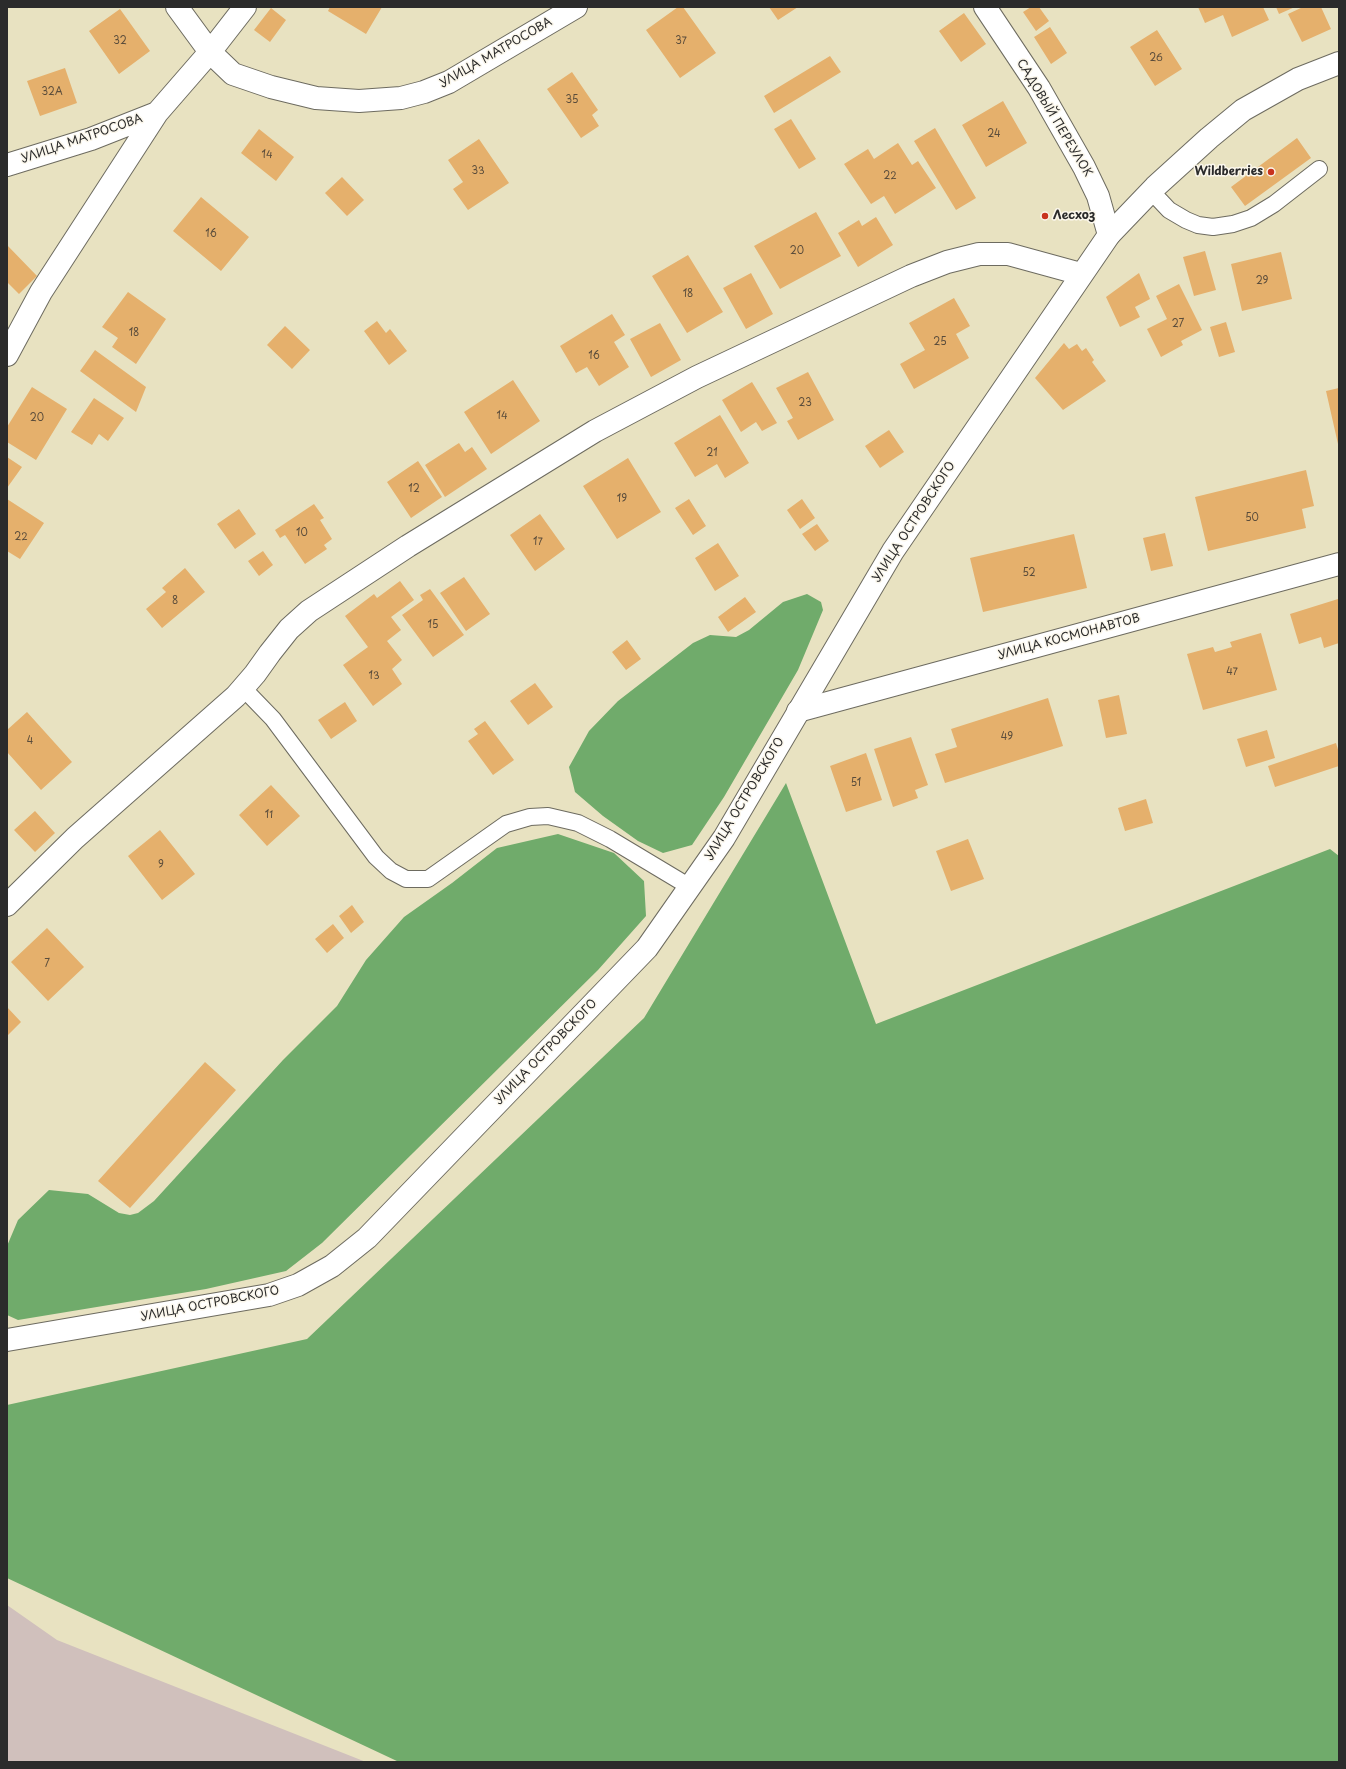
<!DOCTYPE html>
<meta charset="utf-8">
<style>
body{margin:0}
#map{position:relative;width:1346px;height:1769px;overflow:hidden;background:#e8e2c1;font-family:"Playpen Sans",sans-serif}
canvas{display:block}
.frame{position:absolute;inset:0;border:8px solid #2b2b2b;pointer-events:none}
</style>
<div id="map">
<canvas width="1346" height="1769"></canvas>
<div class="frame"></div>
</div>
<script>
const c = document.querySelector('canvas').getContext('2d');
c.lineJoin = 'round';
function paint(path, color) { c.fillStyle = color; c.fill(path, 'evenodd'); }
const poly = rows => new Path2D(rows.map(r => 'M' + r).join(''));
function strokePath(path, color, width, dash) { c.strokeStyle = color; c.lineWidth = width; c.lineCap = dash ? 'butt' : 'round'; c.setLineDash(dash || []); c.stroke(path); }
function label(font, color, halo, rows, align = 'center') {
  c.font = font + ' "Playpen Sans",sans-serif'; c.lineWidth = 3; c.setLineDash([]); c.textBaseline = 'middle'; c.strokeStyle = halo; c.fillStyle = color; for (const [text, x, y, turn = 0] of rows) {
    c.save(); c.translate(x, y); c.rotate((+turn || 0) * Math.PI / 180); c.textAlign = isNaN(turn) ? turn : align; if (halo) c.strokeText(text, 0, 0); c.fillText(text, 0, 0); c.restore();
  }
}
paint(poly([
 [7,1605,57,1640,366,1762,7,1762]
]), '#d0c0bc');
paint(poly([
 [807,594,821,602,823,610,798,670,724,797,692,845,663,853,638,841,603,816,575,792,569,767,589,731,618,701,693,643,710,635,736,637,749,630,783,602],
 [786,783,876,1024,1330,849,1339,856,1339,1762,399,1762,7,1578,7,1405,307,1339,644,1018],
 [558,834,614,853,644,881,646,916,598,970,322,1243,286,1271,206,1289,18,1320,7,1315,7,1246,18,1220,49,1190,88,1194,119,1213,130,1215,138,1213,154,1201,283,1060,337,1006,366,960,404,917,452,883,497,848]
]), '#70ab6b');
paint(poly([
 [330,7,382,7,366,34,328,11],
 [678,7,683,7,716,53,680,78,646,30],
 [769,7,798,7,778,20],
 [1031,7,1039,7,1049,21,1036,31,1023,12],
 [1198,7,1263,7,1269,20,1232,37,1223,15,1205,23],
 [1276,7,1295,7,1279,14],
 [1303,7,1321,7,1331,29,1302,42,1288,14],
 [271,8,286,20,270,42,254,30],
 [120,9,150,51,119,74,89,31],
 [964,13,986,44,961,62,939,31],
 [1050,27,1067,53,1051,64,1034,37],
 [1157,30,1182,69,1155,86,1130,47],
 [830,56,841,72,774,113,764,96],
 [65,68,77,103,40,116,27,81],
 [572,72,598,110,592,115,599,126,581,138,547,89],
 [1003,101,1027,143,986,167,962,125],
 [791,119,816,159,799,169,774,129],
 [935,128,976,198,956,210,914,141],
 [259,129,294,157,276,181,241,153],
 [1297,138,1311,158,1245,206,1231,187],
 [479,139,509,183,468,210,453,189,463,182,448,160],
 [898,143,912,165,918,161,936,188,895,214,884,196,871,204,844,164,868,149,874,159],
 [342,177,364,200,347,216,325,193],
 [201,197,249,237,221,271,173,231],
 [816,212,841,256,780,289,754,246],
 [876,217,893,245,858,267,838,233,859,220,862,226],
 [7,245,37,276,19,294,7,282],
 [1205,251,1216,290,1194,296,1183,257],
 [1281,252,1292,299,1242,311,1231,264],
 [688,255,723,312,687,333,652,276],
 [751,273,773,314,746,329,723,288],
 [1139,273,1150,299,1135,307,1140,317,1120,327,1106,297],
 [1179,284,1202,330,1181,341,1183,345,1161,357,1147,329,1167,319,1156,296],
 [128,292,166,319,136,364,112,347,118,338,102,327],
 [954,298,970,326,956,334,969,358,914,389,900,364,925,350,909,323],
 [612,314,625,335,614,342,629,367,599,386,587,367,576,373,560,346],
 [377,321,386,333,390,329,407,351,389,365,364,331],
 [1226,322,1235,352,1219,357,1210,327],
 [660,323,681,360,651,377,630,339],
 [285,326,310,350,292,369,267,345],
 [1064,343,1069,349,1077,344,1082,351,1086,348,1094,360,1092,362,1106,381,1063,410,1035,378],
 [95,350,146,387,136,412,80,371],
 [808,372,834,420,798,440,787,421,793,418,776,388],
 [513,380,540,421,491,454,464,412],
 [752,382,777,423,762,431,756,422,741,432,722,400],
 [32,387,67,409,36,460,7,442,7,427],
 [1339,388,1339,444,1338,444,1326,391],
 [94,398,124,418,108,441,99,434,92,445,71,432],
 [720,415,749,463,725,478,717,464,695,477,674,443],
 [889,430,904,452,880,468,865,446],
 [459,443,465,452,472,447,487,469,445,497,425,465],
 [7,457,22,467,7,488],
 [628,458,661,512,617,539,583,486],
 [418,461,442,497,411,518,387,482],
 [1306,470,1314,506,1302,509,1306,528,1208,551,1195,497],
 [7,499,44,523,20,559,7,551],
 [689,499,706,526,693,535,675,508],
 [802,499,815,518,800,529,787,510],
 [314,504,324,518,320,520,332,539,324,545,327,549,305,564,285,535,280,538,275,530],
 [239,509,256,534,235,549,217,524],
 [540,514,565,549,535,571,510,535],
 [817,524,829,541,815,551,802,534],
 [1165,533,1173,566,1151,571,1143,538],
 [1074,534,1087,588,983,612,970,558],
 [718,543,739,576,715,591,695,558],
 [263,551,273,565,259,576,248,561],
 [185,568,205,592,162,628,146,609,166,592,162,588],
 [464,577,490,614,466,631,440,593],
 [400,581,414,600,391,617,401,630,387,641,402,660,392,669,402,684,373,706,343,665,368,647,345,616,374,594,377,598],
 [430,589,464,635,433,657,402,615,423,600,420,595],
 [745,597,756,612,728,632,718,617],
 [1338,599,1339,643,1324,648,1321,637,1299,644,1290,614],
 [1261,633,1277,690,1203,710,1187,654,1213,647,1215,652,1232,647,1230,642],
 [627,640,641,659,626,670,612,652],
 [535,683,553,707,528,725,510,701],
 [1119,695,1127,734,1106,738,1098,700],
 [1048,698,1063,746,945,783,935,754,957,747,951,729],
 [345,702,357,721,331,739,318,720],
 [27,712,72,762,41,790,7,752,7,730],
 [485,721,514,760,493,775,468,741,478,734,474,729],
 [1267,730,1275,758,1246,767,1237,739],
 [911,737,928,785,915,790,918,798,893,807,874,749],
 [1336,743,1339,753,1339,766,1275,787,1268,766],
 [866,753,882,800,846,812,830,766],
 [271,785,300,816,267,846,239,815],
 [1146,799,1153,823,1125,831,1118,808],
 [35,811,55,833,35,852,14,830],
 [160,830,195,874,162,900,128,856],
 [968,839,984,879,951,891,936,851],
 [352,905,364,922,351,933,339,916],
 [333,924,344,938,327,953,315,939],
 [47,928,84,967,48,1001,11,962],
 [7,1007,21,1022,7,1036],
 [205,1062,236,1090,130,1208,98,1181]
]), '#e5b06c');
const lane = poly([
 [1151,191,1169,210,1186,220,1198,225,1213,227,1233,224,1251,218,1274,204,1319,169],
 [243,688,273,719,376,857,391,871,406,879,428,879,506,824,530,817,548,816,578,823,610,839,690,887]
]);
const street = poly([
 [177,7,210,52,233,74,271,87,316,98,359,101,401,98,424,92,449,82,576,7],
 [985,7,1039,88,1084,167,1098,196,1109,235],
 [7,165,91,139,157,113],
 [7,355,41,292,157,113,210,52,245,7],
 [798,711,1339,564],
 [7,905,75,838,236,696,255,674,270,653,289,629,309,611,408,546,595,431,697,377,911,276,947,262,979,254,1008,254,1081,274]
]);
const secondary = poly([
 [7,1340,269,1295,298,1285,332,1266,367,1238,647,948,724,838,893,551,1109,235,1155,187,1209,138,1243,110,1298,79,1339,63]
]);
strokePath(lane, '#6d6b60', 18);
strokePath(street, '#6d6b60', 24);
strokePath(secondary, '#6d6b60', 24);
strokePath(lane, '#fff', 16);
strokePath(street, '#fff', 22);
strokePath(secondary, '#fff', 22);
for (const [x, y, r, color] of [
 [1271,172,4,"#c8321e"],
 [1045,216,4,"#c8321e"]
]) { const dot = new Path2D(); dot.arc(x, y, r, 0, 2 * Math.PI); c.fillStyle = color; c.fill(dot); strokePath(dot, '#fbf7ec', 1.5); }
label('10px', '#5a4c3b', null, [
 ["32",120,41],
 ["37",681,41],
 ["26",1156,58],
 ["32А",52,92],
 ["35",572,100],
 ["24",994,134],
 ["14",267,155],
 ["33",478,171],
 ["22",890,176],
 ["16",211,234],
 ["20",797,251],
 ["29",1262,281],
 ["18",688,294],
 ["27",1178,324],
 ["18",134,333],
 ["25",940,342],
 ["16",594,356],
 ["23",805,403],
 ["14",502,416],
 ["20",37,418],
 ["21",712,453],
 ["12",414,489],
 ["19",622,499],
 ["50",1252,518],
 ["10",302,533],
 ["22",21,537],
 ["17",538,542],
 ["52",1029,573],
 ["8",175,601],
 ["15",433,625],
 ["47",1232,672],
 ["13",374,676],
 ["49",1007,737],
 ["4",30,741],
 ["51",856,783],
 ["11",269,815],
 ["9",161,865],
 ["7",47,964]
]);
label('12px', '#2b2b2b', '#fbf7ec', [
 ["УЛИЦА МАТРОСОВА",496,53,-30],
 ["САДОВЫЙ ПЕРЕУЛОК",1054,118,59],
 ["УЛИЦА МАТРОСОВА",82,139,-19],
 ["УЛИЦА ОСТРОВСКОГО",914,522,-57],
 ["УЛИЦА КОСМОНАВТОВ",1069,637,-15],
 ["УЛИЦА ОСТРОВСКОГО",745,799,-59],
 ["УЛИЦА ОСТРОВСКОГО",546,1052,-46],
 ["УЛИЦА ОСТРОВСКОГО",210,1304,-11]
]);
label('bold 12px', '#2b2b2b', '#fbf7ec', [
 ["Wildberries",1263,172],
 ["Лесхоз",1053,216,"left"]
], 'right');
</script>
